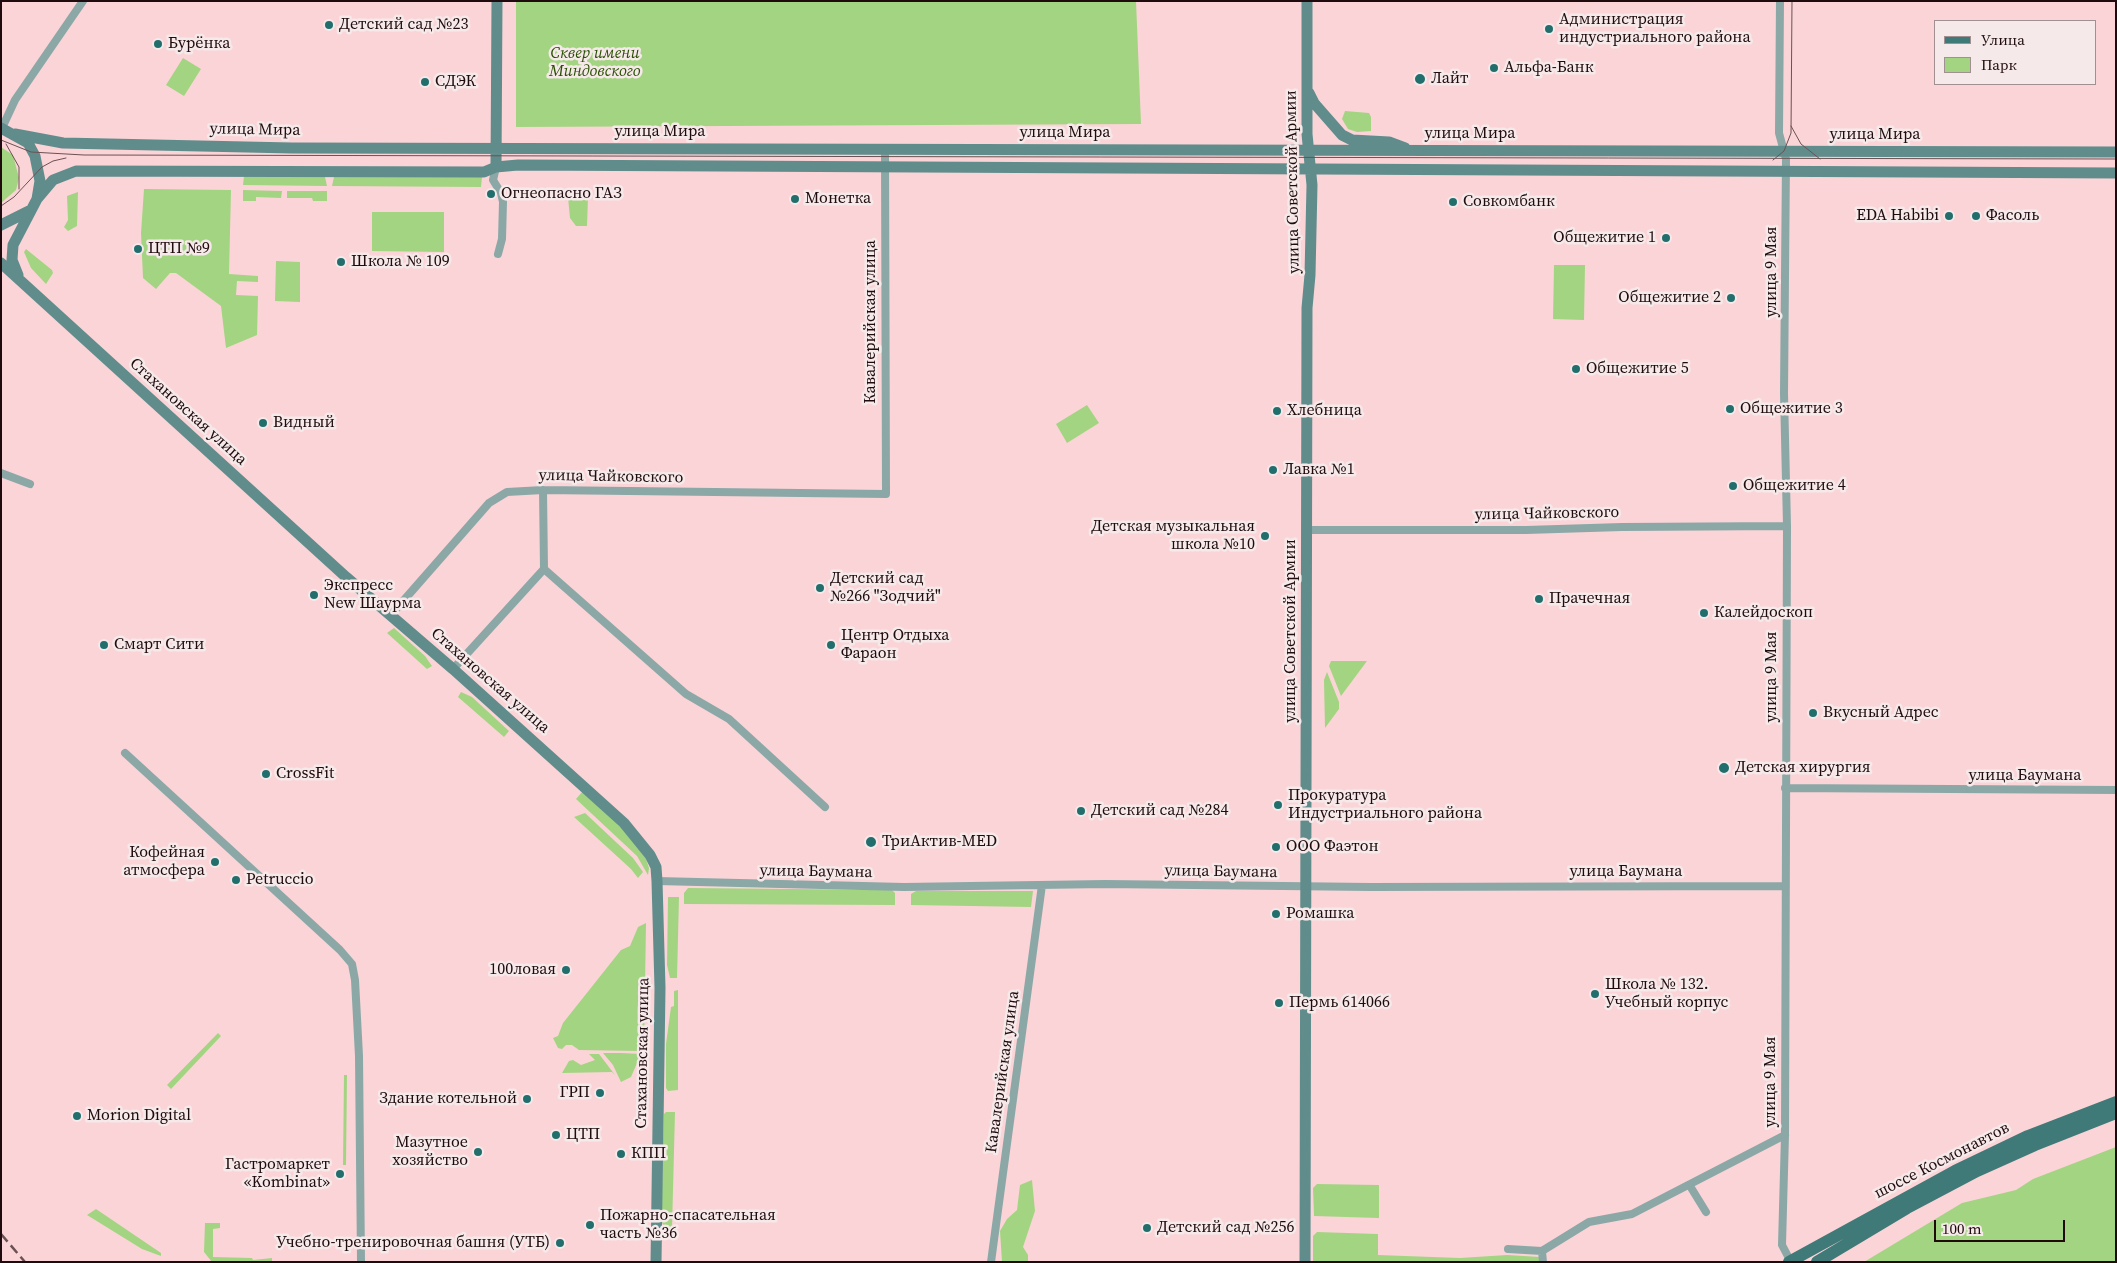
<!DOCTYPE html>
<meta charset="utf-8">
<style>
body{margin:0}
#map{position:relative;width:2117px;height:1263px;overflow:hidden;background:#fbd4d7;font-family:"Source Serif 4",serif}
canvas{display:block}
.frame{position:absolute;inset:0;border:2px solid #1f0b0d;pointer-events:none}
.legend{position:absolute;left:1934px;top:20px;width:162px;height:65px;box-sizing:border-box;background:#f6e9ea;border:1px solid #a09092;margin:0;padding:6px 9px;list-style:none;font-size:15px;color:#1f0b0d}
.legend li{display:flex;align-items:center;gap:10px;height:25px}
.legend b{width:25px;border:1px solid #a09092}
.scale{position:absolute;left:1934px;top:1220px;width:131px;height:22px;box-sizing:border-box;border:2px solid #1f0b0d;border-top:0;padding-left:6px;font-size:15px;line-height:18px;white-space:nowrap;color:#1f0b0d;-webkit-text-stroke:4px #f6e9ea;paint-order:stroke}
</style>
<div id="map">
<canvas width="2117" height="1263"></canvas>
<div class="frame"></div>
<ul class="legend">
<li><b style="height:6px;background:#3f7a78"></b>Улица</li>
<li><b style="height:14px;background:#a3d482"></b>Парк</li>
</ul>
<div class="scale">100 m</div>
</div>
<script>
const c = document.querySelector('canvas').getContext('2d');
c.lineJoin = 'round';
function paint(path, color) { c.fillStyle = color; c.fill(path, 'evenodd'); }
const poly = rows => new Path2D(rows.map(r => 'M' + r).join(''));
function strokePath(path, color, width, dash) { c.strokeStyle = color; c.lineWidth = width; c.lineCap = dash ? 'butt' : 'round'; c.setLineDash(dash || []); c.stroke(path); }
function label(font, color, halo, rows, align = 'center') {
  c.font = font + ' "Source Serif 4",serif'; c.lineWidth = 5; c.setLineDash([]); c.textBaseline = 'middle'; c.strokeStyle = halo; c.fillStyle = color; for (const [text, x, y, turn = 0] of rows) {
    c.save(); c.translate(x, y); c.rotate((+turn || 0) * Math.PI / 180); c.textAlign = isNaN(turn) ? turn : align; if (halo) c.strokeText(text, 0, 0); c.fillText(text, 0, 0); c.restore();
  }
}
paint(poly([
 [516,1,1136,1,1141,124,516,127],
 [183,58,201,69,184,96,166,85],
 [1345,111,1369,113,1371,117,1371,131,1357,132,1348,129,1342,119],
 [1,147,13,155,19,178,16,190,1,203],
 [244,176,325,177,327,186,243,185],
 [334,177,482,177,481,187,332,186],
 [144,189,231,190,229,274,258,276,258,282,237,281,236,295,258,296,257,335,226,348,221,306,176,273,170,273,156,289,143,278,141,233],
 [243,190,282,191,281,198,256,197,256,201,243,201],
 [287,191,327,191,327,201,313,201,312,198,287,198],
 [78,192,77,226,68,231,64,227,68,220,67,196],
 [568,197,588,197,587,226,576,226,570,218],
 [372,212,444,212,444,252,372,251],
 [26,249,52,270,53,273,46,284,31,268,24,252],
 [276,261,300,262,300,302,275,301],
 [1554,265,1585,265,1584,320,1553,319],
 [1087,405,1099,423,1067,443,1056,424],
 [394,628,425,656,432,666,427,669,387,633],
 [1331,661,1367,661,1341,696,1329,666],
 [1327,672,1339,702,1339,709,1325,728,1324,680],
 [461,692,472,697,509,731,504,737,458,697],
 [583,791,633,838,644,853,649,868,648,875,637,856,576,799],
 [585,813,633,858,643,872,638,878,631,869,574,817],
 [688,888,892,890,895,893,895,905,684,904,684,893],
 [916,891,1033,891,1031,907,911,905,911,894],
 [668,897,679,897,677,978,670,978,667,965],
 [646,923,644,1048,639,1051,579,1050,572,1045,566,1045,562,1049,558,1048,553,1038,558,1036,563,1023,621,950,630,946,638,927],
 [678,990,678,1090,668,1091,666,1088,666,1044,671,1007,674,1006,674,991],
 [218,1033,221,1036,171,1089,167,1085],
 [603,1053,621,1053,641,1054,631,1077,621,1082,613,1065],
 [589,1054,599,1054,615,1075,612,1072,562,1073,569,1061,573,1060,581,1065,595,1060],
 [344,1075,347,1075,346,1165,343,1165],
 [666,1112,675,1112,672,1228,669,1229,666,1229,661,1221,664,1114],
 [2116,1147,2116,1262,1864,1262,1962,1203,2016,1190,2033,1179],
 [1032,1180,1035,1211,1023,1247,1028,1255,1028,1262,1002,1262,1000,1231,1007,1219,1017,1210,1020,1185],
 [1317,1184,1379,1185,1379,1218,1314,1216,1313,1188],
 [96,1209,161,1253,161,1256,142,1249,87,1215],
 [205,1223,220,1223,220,1228,213,1229,213,1257,252,1258,253,1260,272,1258,272,1262,212,1262,204,1252],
 [1317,1232,1378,1234,1378,1255,1460,1258,1507,1255,1540,1257,1539,1262,1313,1262,1313,1236]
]), '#a3d482');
strokePath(poly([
 [1780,1,1779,133,1786,159,1784,393,1787,526,1785,1135,1782,1245,1791,1262],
 [2,128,15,100,83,1],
 [496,167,493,180,501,193,503,202,502,239,498,254],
 [1,473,30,484],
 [543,490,544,569,686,694,729,719,825,807],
 [1307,530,1526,530,1622,527,1787,526],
 [390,616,489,503,507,492,543,490,886,494,885,149],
 [453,669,544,569],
 [125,753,340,950,352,964,355,980,359,1056,361,1262],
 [1785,788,2116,790],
 [657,881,904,887,1105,884,1371,887,1785,886],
 [1690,1186,1706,1212],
 [1508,1249,1542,1251,1589,1222,1632,1214,1785,1135],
 [1542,1251,1543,1262],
 [991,1262,1042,885]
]), '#8ba8a7', 8);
strokePath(poly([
 [1309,93,1314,103,1342,135,1352,140,1389,142,1405,148],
 [1,128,28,143,35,156,40,181,37,199,13,245,12,260,18,275],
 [15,134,63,143,292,148,2116,152],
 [496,167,497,1],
 [37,199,53,180,76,171,484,172,496,167,518,165,2116,173],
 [1,225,29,211],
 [1,263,346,577,453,669,624,823,650,855,656,867,657,881,660,988,656,1262],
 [1305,1262,1307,308,1310,275,1312,185,1307,134,1307,1]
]), '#608d8c', 11);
strokePath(poly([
 [1789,1262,1955,1171,2028,1136,2116,1102],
 [1817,1262,1907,1208,1977,1171,2035,1145,2116,1113]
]), '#3f7a78', 12);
strokePath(poly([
 [1791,126,1801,144,1820,159],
 [1,140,31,152,84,155,2116,159],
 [6,144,19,167,19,189],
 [1773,160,1784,151,1791,133,1792,1],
 [1,206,14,197,42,167,53,161,66,158]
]), '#6b5153', 1);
strokePath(poly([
 [1,1234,25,1262]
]), '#6b5153', 2.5, [10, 5]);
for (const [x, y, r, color] of [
 [329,25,5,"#226e6c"],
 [1549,29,5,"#226e6c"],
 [158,44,5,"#226e6c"],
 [1494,68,5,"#226e6c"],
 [1420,79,6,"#226e6c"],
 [425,82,5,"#226e6c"],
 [491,194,5,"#226e6c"],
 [795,199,5,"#226e6c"],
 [1453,202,5,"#226e6c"],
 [1949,216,5,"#226e6c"],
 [1976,216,5,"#226e6c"],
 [1666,238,5,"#226e6c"],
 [138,249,5,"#226e6c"],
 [341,262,5,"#226e6c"],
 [1731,298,5,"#226e6c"],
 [1576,369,5,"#226e6c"],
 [1730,409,5,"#226e6c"],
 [1277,411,5,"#226e6c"],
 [263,423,5,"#226e6c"],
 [1273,470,5,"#226e6c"],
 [1733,486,5,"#226e6c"],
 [1265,536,5,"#226e6c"],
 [820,588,5,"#226e6c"],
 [314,595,5,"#226e6c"],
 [1539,599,5,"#226e6c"],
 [1704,613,5,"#226e6c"],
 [104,645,5,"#226e6c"],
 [831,645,5,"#226e6c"],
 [1813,713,5,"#226e6c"],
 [1724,768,6,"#226e6c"],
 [266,774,5,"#226e6c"],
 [1278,805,5,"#226e6c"],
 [1081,811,5,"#226e6c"],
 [871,842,6,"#226e6c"],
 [1276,847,5,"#226e6c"],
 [215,862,5,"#226e6c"],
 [236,880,5,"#226e6c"],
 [1276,914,5,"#226e6c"],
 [566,970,5,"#226e6c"],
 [1595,994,5,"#226e6c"],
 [1279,1003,5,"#226e6c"],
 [600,1093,5,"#226e6c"],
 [527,1099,5,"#226e6c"],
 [77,1116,5,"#226e6c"],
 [556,1135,5,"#226e6c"],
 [478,1152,5,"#226e6c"],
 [621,1154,5,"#226e6c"],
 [340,1174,5,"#226e6c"],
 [590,1225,5,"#226e6c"],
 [1147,1228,5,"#226e6c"],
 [560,1243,5,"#226e6c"]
]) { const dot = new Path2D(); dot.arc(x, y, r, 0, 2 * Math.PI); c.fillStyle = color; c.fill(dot); strokePath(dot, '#f6e9ea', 2); }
label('16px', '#1f0b0d', '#f6e9ea', [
 ["Администрация",1559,20],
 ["индустриального района",1559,38],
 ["Детский сад №23",339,25],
 ["Бурёнка",168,44],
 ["Альфа-Банк",1504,68],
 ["Лайт",1431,79],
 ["СДЭК",435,82],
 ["Огнеопасно ГАЗ",501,194],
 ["Монетка",805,199],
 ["Совкомбанк",1463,202],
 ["EDA Habibi",1939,216,"right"],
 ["Фасоль",1986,216],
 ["Общежитие 1",1656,238,"right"],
 ["ЦТП №9",148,249],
 ["Школа № 109",351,262],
 ["Общежитие 2",1721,298,"right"],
 ["Общежитие 5",1586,369],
 ["Общежитие 3",1740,409],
 ["Хлебница",1287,411],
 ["Видный",273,423],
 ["Лавка №1",1283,470],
 ["Общежитие 4",1743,486],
 ["Детская музыкальная",1255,527,"right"],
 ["школа №10",1255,545,"right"],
 ["Детский сад",830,579],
 ["№266 \"Зодчий\"",830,597],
 ["Экспресс",324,586],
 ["New Шаурма",324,604],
 ["Прачечная",1549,599],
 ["Калейдоскоп",1714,613],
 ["Центр Отдыха",841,636],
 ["Фараон",841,654],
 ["Смарт Сити",114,645],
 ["Вкусный Адрес",1823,713],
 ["Детская хирургия",1735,768],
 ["CrossFit",276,774],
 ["Прокуратура",1288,796],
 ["Индустриального района",1288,814],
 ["Детский сад №284",1091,811],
 ["ТриАктив-MED",882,842],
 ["ООО Фаэтон",1286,847],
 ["Кофейная",205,853,"right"],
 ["атмосфера",205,871,"right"],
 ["Petruccio",246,880],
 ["Ромашка",1286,914],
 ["100ловая",556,970,"right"],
 ["Школа № 132.",1605,985],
 ["Учебный корпус",1605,1003],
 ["Пермь 614066",1289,1003],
 ["ГРП",590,1093,"right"],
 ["Здание котельной",517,1099,"right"],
 ["Morion Digital",87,1116],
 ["ЦТП",566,1135],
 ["Мазутное",468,1143,"right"],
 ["хозяйство",468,1161,"right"],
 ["КПП",631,1154],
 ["Гастромаркет",330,1165,"right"],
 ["«Kombinat»",330,1183,"right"],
 ["Пожарно-спасательная",600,1216],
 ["часть №36",600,1234],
 ["Детский сад №256",1157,1228],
 ["Учебно-тренировочная башня (УТБ)",550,1243,"right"]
], 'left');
label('italic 16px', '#2a4f04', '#f6e9ea', [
 ["Сквер имени",595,54],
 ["Миндовского",595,72]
]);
label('16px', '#1f0b0d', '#f6e9ea', [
 ["улица Мира",255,130,1],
 ["улица Мира",660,132],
 ["улица Мира",1065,133],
 ["улица Мира",1470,134],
 ["улица Мира",1875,135],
 ["улица Советской Армии",1293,182,-91],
 ["улица 9 Мая",1772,272,-90],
 ["Кавалерийская улица",871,322,-90],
 ["Стахановская улица",188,412,42],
 ["улица Чайковского",611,477,1],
 ["улица Чайковского",1547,514,-1],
 ["улица Советской Армии",1291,631,-90],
 ["улица 9 Мая",1772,677,-90],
 ["Стахановская улица",490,681,41],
 ["улица Баумана",2025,776],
 ["улица Баумана",816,872,1],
 ["улица Баумана",1221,872,1],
 ["улица Баумана",1626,872],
 ["Стахановская улица",643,1053,-89],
 ["Кавалерийская улица",1003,1072,-82],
 ["улица 9 Мая",1771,1082,-90],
 ["шоссе Космонавтов",1942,1161,-27]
]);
</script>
